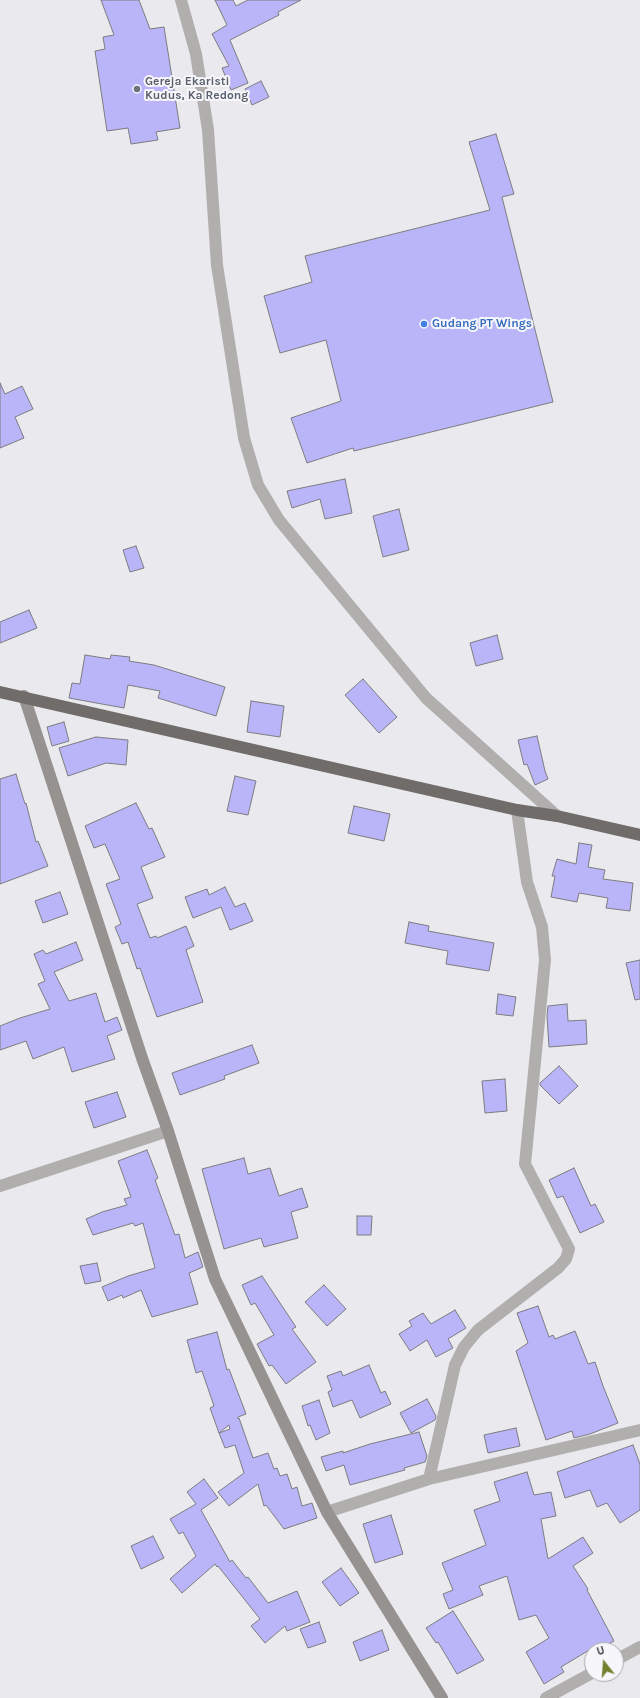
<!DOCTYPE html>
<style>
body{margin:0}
#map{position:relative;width:640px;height:1698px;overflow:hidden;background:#e9e9ee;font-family:Karla,sans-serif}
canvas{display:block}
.north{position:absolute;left:584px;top:1642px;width:40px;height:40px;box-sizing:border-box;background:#f7f7fb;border:1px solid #a8a8ab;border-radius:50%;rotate:343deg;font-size:11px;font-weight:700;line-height:16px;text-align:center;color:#313132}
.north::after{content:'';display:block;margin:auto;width:14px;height:18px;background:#73802d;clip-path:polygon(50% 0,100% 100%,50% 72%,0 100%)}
</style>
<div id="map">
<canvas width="640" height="1698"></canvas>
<div class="north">U</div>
</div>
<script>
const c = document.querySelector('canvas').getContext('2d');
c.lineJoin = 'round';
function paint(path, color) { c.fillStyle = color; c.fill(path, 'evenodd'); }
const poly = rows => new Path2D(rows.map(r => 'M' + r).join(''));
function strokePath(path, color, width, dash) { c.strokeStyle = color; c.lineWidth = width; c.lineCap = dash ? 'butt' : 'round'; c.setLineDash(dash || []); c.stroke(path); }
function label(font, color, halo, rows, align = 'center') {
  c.font = font + ' Karla,sans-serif'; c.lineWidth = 4; c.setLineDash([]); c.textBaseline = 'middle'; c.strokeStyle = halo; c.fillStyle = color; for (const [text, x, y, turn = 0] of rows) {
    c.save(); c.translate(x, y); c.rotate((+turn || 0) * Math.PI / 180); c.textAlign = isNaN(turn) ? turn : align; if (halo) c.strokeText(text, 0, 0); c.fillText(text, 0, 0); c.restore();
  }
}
const building = poly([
 [101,0,139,0,150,29,164,27,180,128,156,132,158,140,131,144,128,128,107,131,95,51,105,49,103,37,114,35,101,0],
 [215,0,233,0,236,6,248,0,301,0,278,12,279,15,230,40,248,83,231,90,222,68,229,66,212,34,227,25,215,0],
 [261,81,269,97,252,105,245,89,261,81],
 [496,134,514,194,502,197,553,402,354,451,353,448,307,463,291,418,341,401,326,340,280,353,264,296,312,282,305,256,490,210,469,142,496,134],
 [0,383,5,394,22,386,33,409,15,417,24,438,0,448,0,383],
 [345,479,352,513,325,519,320,499,292,508,287,491,345,479],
 [399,509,409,550,383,557,373,516,399,509],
 [136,546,144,568,130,572,123,550,136,546],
 [29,610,37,628,0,643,0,622,29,610],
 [497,635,503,659,476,666,470,643,497,635],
 [85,655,110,659,111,655,130,657,129,661,154,665,225,687,216,716,158,698,160,691,128,685,124,708,69,698,72,683,80,684,85,655],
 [363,679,397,717,379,733,345,695,363,679],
 [251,701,284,706,280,737,247,732,251,701],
 [64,722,69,741,52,746,47,727,64,722],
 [537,736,545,771,548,779,535,785,527,764,524,765,518,740,537,736],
 [96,737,128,740,126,765,106,763,68,776,59,748,96,737],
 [16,774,25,804,26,803,36,842,38,841,48,866,0,884,0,779,16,774],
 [235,776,256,781,248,815,227,811,235,776],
 [136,803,149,829,152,828,165,857,141,867,153,898,137,904,150,938,156,936,157,938,186,926,194,946,186,950,203,1002,157,1017,140,968,137,969,128,942,122,944,115,927,121,924,106,884,120,879,105,844,94,848,85,826,136,803],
 [354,806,390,814,384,841,348,833,354,806],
 [579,843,592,845,588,867,605,870,603,879,633,883,630,911,606,908,608,898,579,893,577,902,551,897,555,876,552,876,557,859,576,864,579,843],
 [225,887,235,907,245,903,253,921,230,930,221,907,193,918,185,897,207,889,209,895,225,887],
 [60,892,68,914,43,923,35,901,60,892],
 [409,922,429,926,428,931,494,943,489,971,446,964,448,951,405,943,409,922],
 [76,942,83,960,54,972,69,1001,96,993,105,1022,117,1017,122,1030,107,1036,115,1059,72,1072,64,1047,33,1059,26,1041,0,1050,0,1026,20,1018,50,1009,38,984,45,981,34,954,43,950,46,954,76,942],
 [640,960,640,999,635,1000,626,963,640,960],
 [498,994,516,997,513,1016,496,1014,498,994],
 [567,1004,568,1021,586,1020,587,1044,549,1047,547,1016,548,1006,567,1004],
 [252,1045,259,1063,224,1076,225,1079,180,1095,172,1073,252,1045],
 [559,1066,578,1086,559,1104,540,1085,540,1083,559,1066],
 [505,1079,507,1111,485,1113,482,1081,505,1079],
 [117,1092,126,1117,94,1128,85,1102,117,1092],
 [147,1150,158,1178,155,1180,175,1235,179,1234,185,1258,198,1252,203,1267,189,1273,198,1304,152,1317,141,1290,123,1298,122,1295,108,1301,102,1287,128,1276,155,1268,143,1223,135,1226,133,1223,93,1235,86,1219,102,1212,127,1205,124,1199,131,1197,118,1161,147,1150],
 [244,1158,248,1174,270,1168,279,1196,302,1188,308,1207,291,1212,298,1238,264,1247,261,1238,224,1249,202,1169,244,1158],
 [574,1168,591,1206,595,1204,604,1222,580,1233,563,1196,557,1198,549,1180,574,1168],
 [357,1216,372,1216,371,1235,357,1235,357,1216],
 [97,1263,101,1281,85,1284,80,1266,97,1263],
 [262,1276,296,1327,292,1329,316,1362,286,1384,272,1365,269,1366,257,1344,274,1335,255,1303,251,1305,242,1285,262,1276],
 [324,1285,346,1309,327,1326,305,1302,324,1285],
 [538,1306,549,1337,553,1335,555,1339,575,1331,588,1364,595,1362,603,1386,618,1423,590,1434,574,1438,572,1431,546,1440,516,1351,528,1343,517,1313,538,1306],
 [455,1310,466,1328,448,1339,453,1348,436,1357,427,1340,410,1351,399,1334,412,1326,409,1321,423,1313,431,1324,455,1310],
 [217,1332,227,1370,229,1369,246,1414,238,1417,238,1419,239,1418,253,1458,268,1453,274,1469,277,1468,280,1476,287,1474,292,1489,297,1487,302,1506,312,1503,317,1518,284,1529,266,1505,264,1506,258,1484,229,1506,218,1492,244,1473,235,1445,225,1448,219,1433,230,1429,229,1425,219,1433,210,1408,214,1406,202,1371,196,1373,187,1340,217,1332],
 [369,1365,381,1393,385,1391,391,1404,360,1418,352,1400,333,1407,328,1392,332,1390,327,1376,341,1371,343,1376,369,1365],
 [427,1399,436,1416,435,1420,411,1433,400,1413,427,1399],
 [319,1400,330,1433,316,1440,310,1425,308,1426,302,1406,319,1400],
 [516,1428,520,1446,488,1453,484,1435,516,1428],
 [419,1432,427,1456,425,1462,404,1468,405,1470,350,1485,344,1465,326,1471,321,1457,343,1451,343,1453,370,1444,419,1432],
 [633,1445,640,1464,640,1510,620,1523,607,1503,597,1507,590,1490,565,1498,557,1472,633,1445],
 [527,1472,534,1495,551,1492,556,1516,541,1519,548,1559,583,1537,593,1553,573,1566,588,1589,587,1590,614,1641,597,1650,592,1651,591,1649,561,1667,564,1672,544,1684,526,1652,549,1638,536,1615,519,1620,507,1576,479,1586,483,1595,449,1609,443,1594,453,1590,442,1563,486,1545,474,1510,500,1501,494,1482,527,1472],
 [204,1479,218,1498,201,1510,230,1562,232,1560,246,1578,248,1577,268,1603,297,1591,310,1622,287,1631,285,1626,265,1643,251,1626,260,1619,218,1566,217,1567,215,1564,182,1593,170,1579,196,1556,183,1532,179,1534,170,1519,196,1504,187,1492,204,1479],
 [391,1515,403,1554,375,1563,363,1524,391,1515],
 [153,1536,164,1558,141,1569,131,1546,153,1536],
 [341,1568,359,1593,340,1606,322,1582,341,1568],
 [453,1611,484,1660,457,1674,438,1642,436,1643,426,1628,453,1611],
 [319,1622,326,1642,308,1648,300,1629,319,1622],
 [382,1630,389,1650,360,1661,353,1642,382,1630]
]);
paint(building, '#bab5f9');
strokePath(building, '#7c7c80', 1);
strokePath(poly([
 [181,0,196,54,208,130,217,265,244,438,258,485,279,520,426,698,557,816],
 [0,1186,168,1131],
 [429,1479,455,1365,464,1347,478,1330,558,1268,566,1259,569,1249,525,1164,545,960,542,927,527,882,517,810],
 [327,1512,429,1479,640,1430],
 [616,1660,640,1647],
 [546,1698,592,1673]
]), '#b1afae', 12);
strokePath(poly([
 [24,696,142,1058,168,1131,215,1279,327,1512,442,1698]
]), '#959290', 12);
strokePath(poly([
 [0,692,517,810,557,816,640,835]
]), '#6f6c69', 12);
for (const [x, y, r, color] of [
 [137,89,4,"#6b7280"],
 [424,324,4,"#3f7fe0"]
]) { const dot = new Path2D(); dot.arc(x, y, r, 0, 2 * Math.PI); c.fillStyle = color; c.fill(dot); strokePath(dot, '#f7f7fb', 1.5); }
label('bold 12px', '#5b616d', '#f7f7fb', [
 ["Gereja Ekaristi",145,82],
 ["Kudus, Ka Redong",145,96]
], 'left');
label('bold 12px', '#366cbe', '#f7f7fb', [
 ["Gudang PT Wings",432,324]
], 'left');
</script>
